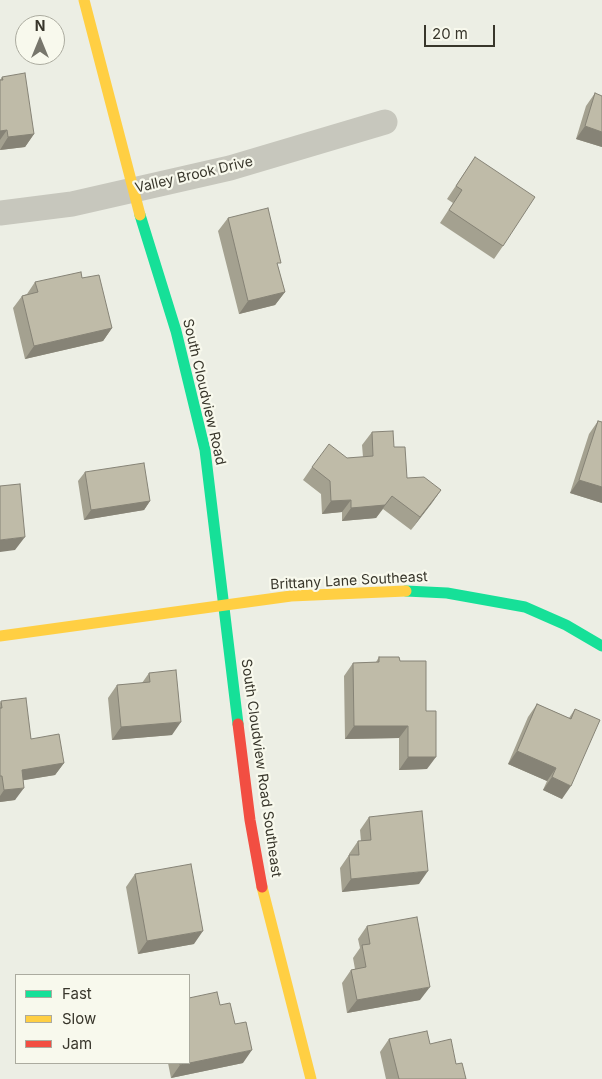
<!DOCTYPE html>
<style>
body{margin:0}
#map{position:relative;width:602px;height:1079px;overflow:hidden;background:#eceee4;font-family:Inter,sans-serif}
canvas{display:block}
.legend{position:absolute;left:15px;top:974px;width:175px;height:90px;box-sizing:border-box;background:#f8f9ed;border:1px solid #abab9f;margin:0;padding:6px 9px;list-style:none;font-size:15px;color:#38362b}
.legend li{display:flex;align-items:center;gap:10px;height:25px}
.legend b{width:25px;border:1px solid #abab9f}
.north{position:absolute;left:15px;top:15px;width:50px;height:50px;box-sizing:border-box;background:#f8f9ed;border:1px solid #abab9f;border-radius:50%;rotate:0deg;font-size:14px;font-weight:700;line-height:20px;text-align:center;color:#38362b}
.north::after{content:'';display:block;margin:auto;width:18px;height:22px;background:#77766c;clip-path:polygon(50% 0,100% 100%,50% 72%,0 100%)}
.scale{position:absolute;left:424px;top:25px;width:71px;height:22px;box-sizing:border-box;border:2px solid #38362b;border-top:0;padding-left:6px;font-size:15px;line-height:18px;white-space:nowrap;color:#38362b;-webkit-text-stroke:4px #f8f9ed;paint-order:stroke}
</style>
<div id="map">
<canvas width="602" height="1079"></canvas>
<ul class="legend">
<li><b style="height:6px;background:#16e098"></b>Fast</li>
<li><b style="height:6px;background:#ffcf43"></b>Slow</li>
<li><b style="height:6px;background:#f24e42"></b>Jam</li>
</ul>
<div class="north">N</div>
<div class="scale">20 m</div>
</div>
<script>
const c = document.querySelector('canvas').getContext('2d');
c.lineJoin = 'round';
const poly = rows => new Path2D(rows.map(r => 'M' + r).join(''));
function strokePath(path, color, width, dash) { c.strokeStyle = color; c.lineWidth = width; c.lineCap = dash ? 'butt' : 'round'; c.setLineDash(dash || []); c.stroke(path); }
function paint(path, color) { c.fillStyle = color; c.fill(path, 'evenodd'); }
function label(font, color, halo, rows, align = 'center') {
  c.font = font + ' Inter,sans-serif'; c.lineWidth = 4.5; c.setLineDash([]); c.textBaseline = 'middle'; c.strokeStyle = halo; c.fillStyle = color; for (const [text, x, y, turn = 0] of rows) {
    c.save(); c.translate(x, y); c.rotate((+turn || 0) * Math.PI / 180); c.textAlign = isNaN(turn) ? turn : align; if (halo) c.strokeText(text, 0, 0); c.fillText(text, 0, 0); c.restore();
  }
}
strokePath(poly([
 [0,213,72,204,230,168,385,122]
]), '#c7c7bd', 25);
strokePath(poly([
 [140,215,176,331,205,450,238,724],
 [406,591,447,593,525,607,566,625,602,646]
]), '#16e098', 11);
strokePath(poly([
 [84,0,140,215],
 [0,636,291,596,406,591],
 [262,887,311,1079]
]), '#ffcf43', 11);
strokePath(poly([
 [238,724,250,820,262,887]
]), '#f24e42', 11);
paint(poly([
 [2,77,34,134,25,147,0,150,0,80],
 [595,93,602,147,576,139,586,106],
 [475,157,503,246,494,259,440,223,453,203,447,199],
 [228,218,278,267,285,292,275,305,239,314,218,231],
 [82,278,112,328,103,341,25,359,13,308,22,296,27,294,35,282],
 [598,421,602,503,570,493,589,434],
 [372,432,394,447,407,478,441,490,411,530,383,509,376,518,342,521,342,512,322,514,321,494,303,480,312,467,347,458,363,457,362,445],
 [85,472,150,501,144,510,84,520,78,481],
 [379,657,400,661,426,711,427,769,399,770,399,738,345,739,344,676,353,663,376,662],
 [149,673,172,735,112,740,108,698,117,685,142,683],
 [1,701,31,739,64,763,55,775,23,780,15,800,0,802,0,703],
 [537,704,569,718,575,709,562,799,543,790,547,781,508,764,528,717],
 [369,817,419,884,342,892,340,868,349,855,349,854,358,841,361,841,360,830],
 [135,874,194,944,138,954,126,887],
 [367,926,420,1000,347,1013,342,983,351,970,355,969,353,958,360,948,358,939],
 [220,1005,243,1063,171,1078,168,1063,189,1063],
 [389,1039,430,1044,456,1064,466,1079,386,1079,380,1052]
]), '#a4a190');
paint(poly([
 [585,126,602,132,602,147,576,139],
 [7,130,0,140,0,131],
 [34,134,25,147,0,150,8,137],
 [285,292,275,305,239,314,248,301],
 [112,328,103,341,25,359,34,346],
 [579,480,602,487,602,503,570,493],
 [441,490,432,503,411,530,420,517],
 [392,496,376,518,342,521,351,508],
 [351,500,342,512,322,514,331,501],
 [150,501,144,510,84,520,91,510],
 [25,537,15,550,0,552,0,540],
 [181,722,172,735,112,740,121,727],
 [354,726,408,726,399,738,345,739],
 [517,751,556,768,547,781,508,764],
 [408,757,436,757,427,769,399,770],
 [64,763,55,775,13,782,22,770],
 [552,777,571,786,562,799,543,790],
 [24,788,15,800,0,802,0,796,4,790],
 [428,871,419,884,342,892,351,879],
 [203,931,194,944,138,954,147,941],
 [430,987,420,1000,347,1013,357,1000],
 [252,1050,243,1063,171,1078,180,1065]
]), '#868376');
const building = poly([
 [25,73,34,134,8,137,7,130,0,131,0,80,3,80,2,77,25,73],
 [595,93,602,96,602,132,585,126,595,93],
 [475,157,535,197,503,246,449,210,462,190,456,186,475,157],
 [268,208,281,263,277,263,285,292,248,301,228,218,268,208],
 [81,272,82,278,99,275,112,328,34,346,22,296,38,292,35,282,81,272],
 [598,421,602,422,602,487,579,480,598,421],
 [393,431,394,447,405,447,407,478,424,477,441,490,420,517,392,496,385,505,351,508,351,500,331,501,330,481,312,467,329,444,347,458,373,456,372,432,393,431],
 [144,463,150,501,91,510,85,472,144,463],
 [20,484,25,537,0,540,0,486,20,484],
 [379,657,399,657,400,661,426,661,426,711,436,711,436,757,408,757,408,726,354,726,353,663,379,662,379,657],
 [176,670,181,722,121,727,117,685,150,682,149,673,176,670],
 [26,698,31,739,59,734,64,763,22,770,24,788,4,790,2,776,0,776,0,708,2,708,1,701,26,698],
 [537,704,571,719,575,709,600,720,571,786,552,777,556,768,517,751,537,704],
 [422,811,428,871,351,879,349,855,359,855,358,841,371,840,369,817,422,811],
 [191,864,203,931,147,941,135,874,191,864],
 [417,917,430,987,357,1000,351,970,366,967,362,945,370,944,367,926,417,917],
 [217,992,220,1005,230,1003,235,1024,246,1022,252,1050,180,1065,180,1063,189,1063,189,998,217,992],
 [427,1031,430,1044,451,1039,456,1064,462,1063,466,1079,399,1079,389,1039,427,1031]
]);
paint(building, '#bfbba8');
strokePath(building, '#868376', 1);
label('14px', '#38362b', '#f8f9ed', [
 ["Valley Brook Drive",194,175,-13],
 ["South Cloudview Road",204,392,77],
 ["Brittany Lane Southeast",349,581,-3],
 ["South Cloudview Road Southeast",261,768,82]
]);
</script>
